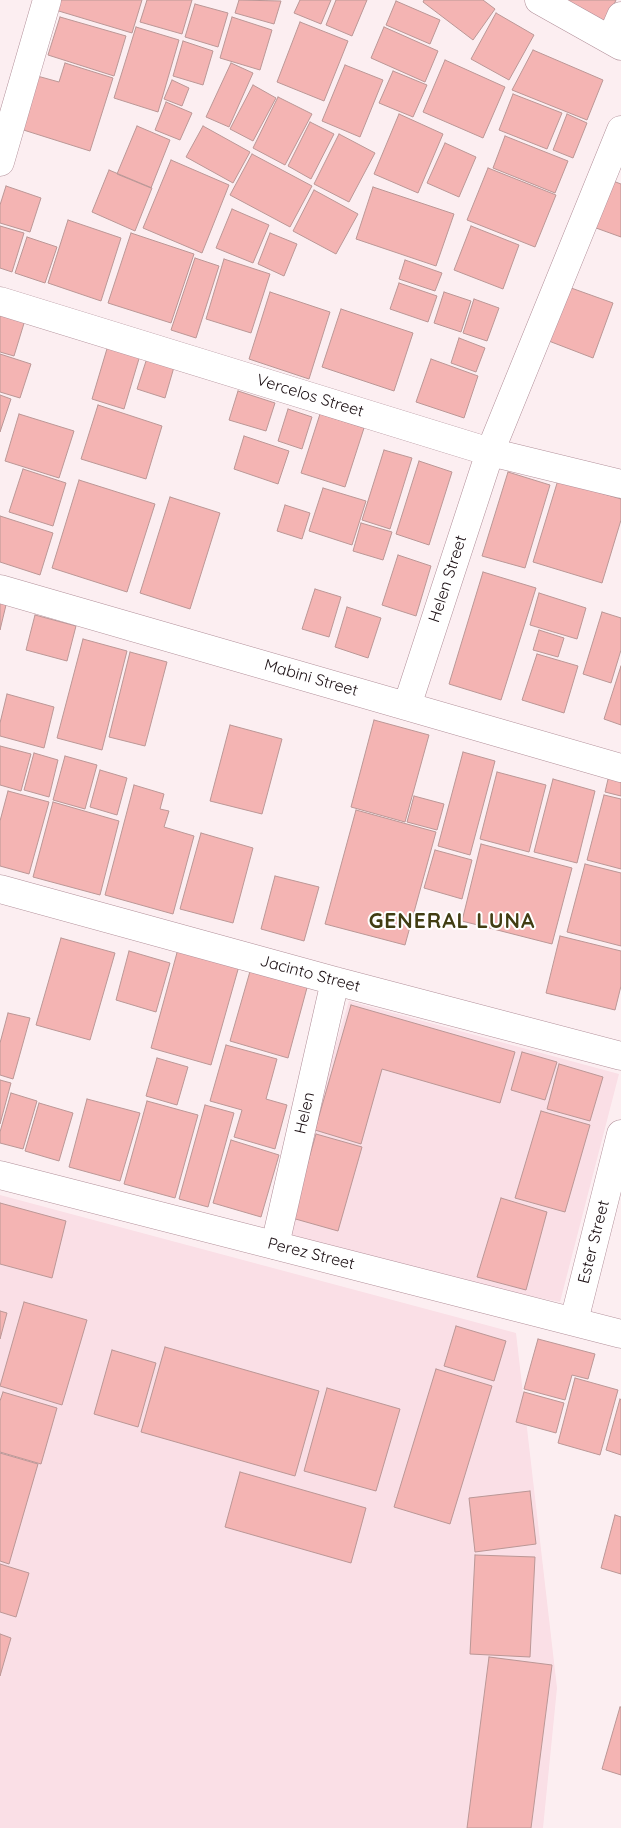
<!DOCTYPE html>
<style>
body{margin:0}
canvas{display:block;background:#fceef1}
</style>
<canvas width="621" height="1828"></canvas>
<script>
const c = document.querySelector('canvas').getContext('2d');
c.lineJoin = 'round';
function paint(path, color) { c.fillStyle = color; c.fill(path, 'evenodd'); }
const poly = rows => new Path2D(rows.map(r => 'M' + r).join(''));
function strokePath(path, color, width, dash) { c.strokeStyle = color; c.lineWidth = width; c.lineCap = dash ? 'butt' : 'round'; c.setLineDash(dash || []); c.stroke(path); }
function label(font, color, halo, rows, align = 'center') {
  c.font = font + ' Quicksand,sans-serif'; c.lineWidth = 4; c.setLineDash([]); c.textBaseline = 'middle'; c.strokeStyle = halo; c.fillStyle = color; for (const [text, x, y, turn = 0] of rows) {
    c.save(); c.translate(x, y); c.rotate((+turn || 0) * Math.PI / 180); c.textAlign = isNaN(turn) ? turn : align; if (halo) c.strokeText(text, 0, 0); c.fillText(text, 0, 0); c.restore();
  }
}
paint(poly([
 [349,1001,619,1074,560,1302,275,1245],
 [0,1195,516,1333,557,1688,543,1828,0,1828]
]), '#fadfe6');
const building = poly([
 [55,0,142,0,132,33,52,9,55,0],
 [147,0,192,0,182,34,140,22,147,0],
 [239,0,281,1,274,24,235,13,239,0],
 [300,0,331,0,321,24,294,13,300,0],
 [336,0,367,0,352,36,326,25,336,0],
 [424,0,483,0,495,9,473,40,423,2,424,0],
 [556,0,616,0,606,22,556,0],
 [396,1,440,20,430,44,386,25,396,1],
 [195,4,228,13,218,47,185,37,195,4],
 [496,13,534,35,509,80,471,59,496,13],
 [60,17,126,36,114,76,48,55,60,17],
 [232,17,272,30,260,70,220,58,232,17],
 [300,22,348,41,324,101,277,82,300,22],
 [136,27,179,40,158,112,114,98,136,27],
 [384,27,438,51,425,82,371,58,384,27],
 [183,41,213,51,203,85,173,76,183,41],
 [533,50,603,80,587,120,512,90,533,50],
 [445,60,505,87,483,138,423,112,445,60],
 [65,63,113,78,90,151,14,127,30,74,59,82,65,63],
 [231,63,253,73,229,127,206,117,231,63],
 [345,65,383,80,360,137,322,121,345,65],
 [393,71,427,85,413,117,379,103,393,71],
 [172,80,189,88,182,106,164,99,172,80],
 [253,85,276,98,253,141,230,129,253,85],
 [513,94,562,113,547,149,499,130,513,94],
 [278,97,312,114,285,165,253,148,278,97],
 [166,102,192,113,180,140,155,130,166,102],
 [399,114,443,134,418,193,374,174,399,114],
 [567,114,587,123,573,158,553,150,567,114],
 [310,122,334,134,311,179,288,166,310,122],
 [137,126,170,140,151,188,117,174,137,126],
 [203,126,250,152,233,183,186,157,203,126],
 [339,134,375,153,349,202,314,184,339,134],
 [505,136,568,161,555,193,493,168,505,136],
 [445,143,476,157,459,197,427,183,445,143],
 [252,154,312,186,290,227,230,195,252,154],
 [171,160,229,185,202,253,143,228,171,160],
 [488,168,556,195,535,247,467,220,488,168],
 [109,170,152,188,135,231,92,212,109,170],
 [602,177,621,184,621,237,585,224,602,177],
 [6,186,41,198,30,232,0,223,0,205,6,186],
 [373,187,454,214,436,266,356,239,373,187],
 [314,190,358,214,336,254,293,231,314,190],
 [232,209,269,225,253,263,216,248,232,209],
 [68,220,121,238,101,301,48,283,68,220],
 [0,226,24,233,12,272,0,268,0,226],
 [471,226,519,245,503,289,454,270,471,226],
 [131,233,194,254,171,323,108,303,131,233],
 [270,233,297,244,284,276,258,264,270,233],
 [27,237,57,247,45,283,15,273,27,237],
 [195,258,219,266,196,338,171,330,195,258],
 [224,259,270,274,251,333,206,319,224,259],
 [405,260,442,273,435,291,399,279,405,260],
 [399,283,437,296,428,322,390,309,399,283],
 [560,284,613,303,593,358,541,338,560,284],
 [270,292,330,312,309,379,249,359,270,292],
 [444,292,471,301,461,332,434,323,444,292],
 [474,299,499,308,487,341,463,333,474,299],
 [341,309,413,333,394,391,322,367,341,309],
 [0,311,25,320,14,356,0,352,0,311],
 [459,338,485,348,476,372,451,363,459,338],
 [109,342,141,352,124,409,92,399,109,342],
 [0,354,31,364,20,398,0,392,0,354],
 [147,358,174,367,165,398,137,389,147,358],
 [431,359,478,376,464,418,416,402,431,359],
 [238,391,275,403,266,431,229,420,238,391],
 [0,395,11,399,0,432,0,395],
 [98,405,162,426,146,479,81,459,98,405],
 [288,409,312,417,302,449,278,441,288,409],
 [19,414,74,431,59,478,5,461,19,414],
 [320,414,364,428,345,487,301,473,320,414],
 [244,436,289,451,278,484,234,469,244,436],
 [384,450,412,458,390,529,362,520,384,450],
 [419,461,452,472,429,545,396,534,419,461],
 [23,469,66,483,53,526,9,512,23,469],
 [508,472,550,485,525,568,482,556,508,472],
 [79,480,155,504,127,592,52,568,79,480],
 [558,480,621,499,621,520,602,583,533,562,558,480],
 [323,488,366,501,352,545,309,531,323,488],
 [170,497,220,513,190,609,140,593,170,497],
 [285,505,310,513,302,539,277,531,285,505],
 [0,516,53,533,40,575,0,562,0,516],
 [361,523,392,532,383,560,353,551,361,523],
 [398,555,431,566,416,616,382,605,398,555],
 [483,572,536,588,501,700,449,684,483,572],
 [315,589,341,597,329,637,302,629,315,589],
 [539,593,586,608,577,639,530,625,539,593],
 [0,603,6,605,0,630,0,603],
 [347,607,381,618,368,658,335,647,347,607],
 [602,612,621,618,621,650,611,683,583,674,602,612],
 [35,615,76,626,67,661,26,650,35,615],
 [539,630,564,638,558,657,533,650,539,630],
 [83,639,127,651,102,750,57,738,83,639],
 [130,652,167,662,145,746,109,737,130,652],
 [537,654,578,666,564,713,522,700,537,654],
 [621,666,621,725,604,719,621,666],
 [7,694,54,707,44,748,0,736,0,723,7,694],
 [374,720,429,735,405,822,351,807,374,720],
 [230,725,282,739,262,814,210,801,230,725],
 [0,746,31,754,21,791,0,785,0,746],
 [463,752,495,761,470,855,438,846,463,752],
 [34,753,58,760,49,797,24,790,34,753],
 [65,756,97,765,85,809,53,800,65,756],
 [100,770,127,778,117,815,90,807,100,770],
 [497,772,546,785,529,852,480,839,497,772],
 [609,775,621,779,621,796,605,792,609,775],
 [553,779,595,791,577,863,534,852,553,779],
 [134,785,164,794,160,809,169,811,164,827,194,836,173,914,105,895,134,785],
 [8,791,49,802,29,874,0,866,0,821,8,791],
 [604,795,621,799,621,869,587,860,604,795],
 [414,796,444,804,437,830,407,822,414,796],
 [53,802,119,821,100,895,33,877,53,802],
 [356,810,436,832,405,945,325,924,356,810],
 [201,833,253,848,233,923,180,909,201,833],
 [481,844,572,868,552,944,462,921,481,844],
 [435,850,472,860,462,899,424,888,435,850],
 [585,864,621,873,621,946,567,932,585,864],
 [275,876,319,887,304,941,261,929,275,876],
 [560,936,621,951,621,986,615,1010,546,993,560,936],
 [61,938,115,953,90,1040,36,1025,61,938],
 [178,949,239,966,211,1065,151,1048,178,949],
 [129,951,170,963,156,1012,116,1000,129,951],
 [251,968,308,984,288,1058,230,1041,251,968],
 [351,1005,515,1052,500,1103,382,1069,361,1144,315,1130,351,1005],
 [8,1013,30,1018,13,1079,0,1075,0,1043,8,1013],
 [226,1045,277,1059,266,1099,287,1105,275,1149,234,1137,242,1110,210,1101,226,1045],
 [522,1052,557,1062,545,1100,511,1090,522,1052],
 [157,1058,188,1067,177,1105,146,1096,157,1058],
 [559,1064,603,1077,590,1121,547,1109,559,1064],
 [0,1080,11,1083,0,1124,0,1080],
 [11,1093,37,1101,23,1149,0,1143,0,1132,11,1093],
 [87,1099,140,1113,120,1181,69,1167,87,1099],
 [147,1101,198,1115,175,1198,124,1184,147,1101],
 [39,1103,73,1113,59,1161,25,1151,39,1103],
 [205,1105,234,1113,208,1207,179,1199,205,1105],
 [541,1111,590,1125,565,1212,515,1198,541,1111],
 [316,1134,362,1147,338,1231,292,1218,316,1134],
 [231,1140,279,1155,261,1217,213,1203,231,1140],
 [501,1198,547,1212,526,1290,477,1277,501,1198],
 [0,1203,66,1221,52,1278,0,1264,0,1203],
 [24,1302,87,1320,62,1405,0,1386,24,1302],
 [0,1311,7,1313,0,1339,0,1311],
 [456,1326,506,1341,494,1381,444,1366,456,1326],
 [538,1339,595,1354,588,1379,572,1375,565,1400,524,1389,538,1339],
 [165,1347,319,1391,295,1476,141,1432,165,1347],
 [112,1350,156,1363,138,1427,94,1414,112,1350],
 [436,1369,492,1386,450,1524,394,1507,436,1369],
 [575,1378,618,1390,600,1455,558,1443,575,1378],
 [327,1388,400,1409,376,1491,304,1471,327,1388],
 [3,1392,57,1408,41,1464,0,1452,0,1401,3,1392],
 [524,1392,564,1403,556,1433,516,1422,524,1392],
 [620,1399,621,1400,621,1455,606,1450,620,1399],
 [0,1453,38,1464,9,1564,0,1561,0,1453],
 [240,1472,366,1508,351,1563,225,1527,240,1472],
 [530,1491,536,1544,475,1552,469,1498,530,1491],
 [615,1515,621,1517,621,1574,601,1568,615,1515],
 [475,1555,535,1557,530,1657,470,1654,475,1555],
 [0,1564,29,1573,16,1617,0,1612,0,1564],
 [0,1634,11,1638,0,1676,0,1634],
 [489,1657,552,1665,531,1828,467,1828,489,1657],
 [620,1707,621,1707,621,1775,602,1769,620,1707]
]);
paint(building, '#f4b4b3');
strokePath(building, '#bb9796', 1);
const street = poly([
 [539,0,621,46],
 [611,39,621,16],
 [0,162,47,0],
 [0,301,490,452,621,484],
 [0,589,621,768],
 [407,706,490,452,621,130],
 [0,889,335,981,621,1056],
 [275,1245,335,981],
 [574,1321,621,1134]
]);
const secondary = poly([
 [0,1175,621,1334]
]);
strokePath(street, '#b2909a', 29);
strokePath(secondary, '#b2909a', 29);
strokePath(street, '#fff', 28);
strokePath(secondary, '#fff', 28);
label('16px', '#1a0e12', '#fff', [
 ["Vercelos Street",310,396,17],
 ["Helen Street",448,579,-72],
 ["Mabini Street",311,678,16],
 ["Jacinto Street",310,974,15],
 ["Helen",305,1113,-77],
 ["Ester Street",594,1242,-76],
 ["Perez Street",311,1254,14]
]);
c.letterSpacing = '1px';
label('bold 21px', '#413d13', '#fff', [
 ["GENERAL LUNA",452,922]
]);
c.letterSpacing = '0px';
</script>
